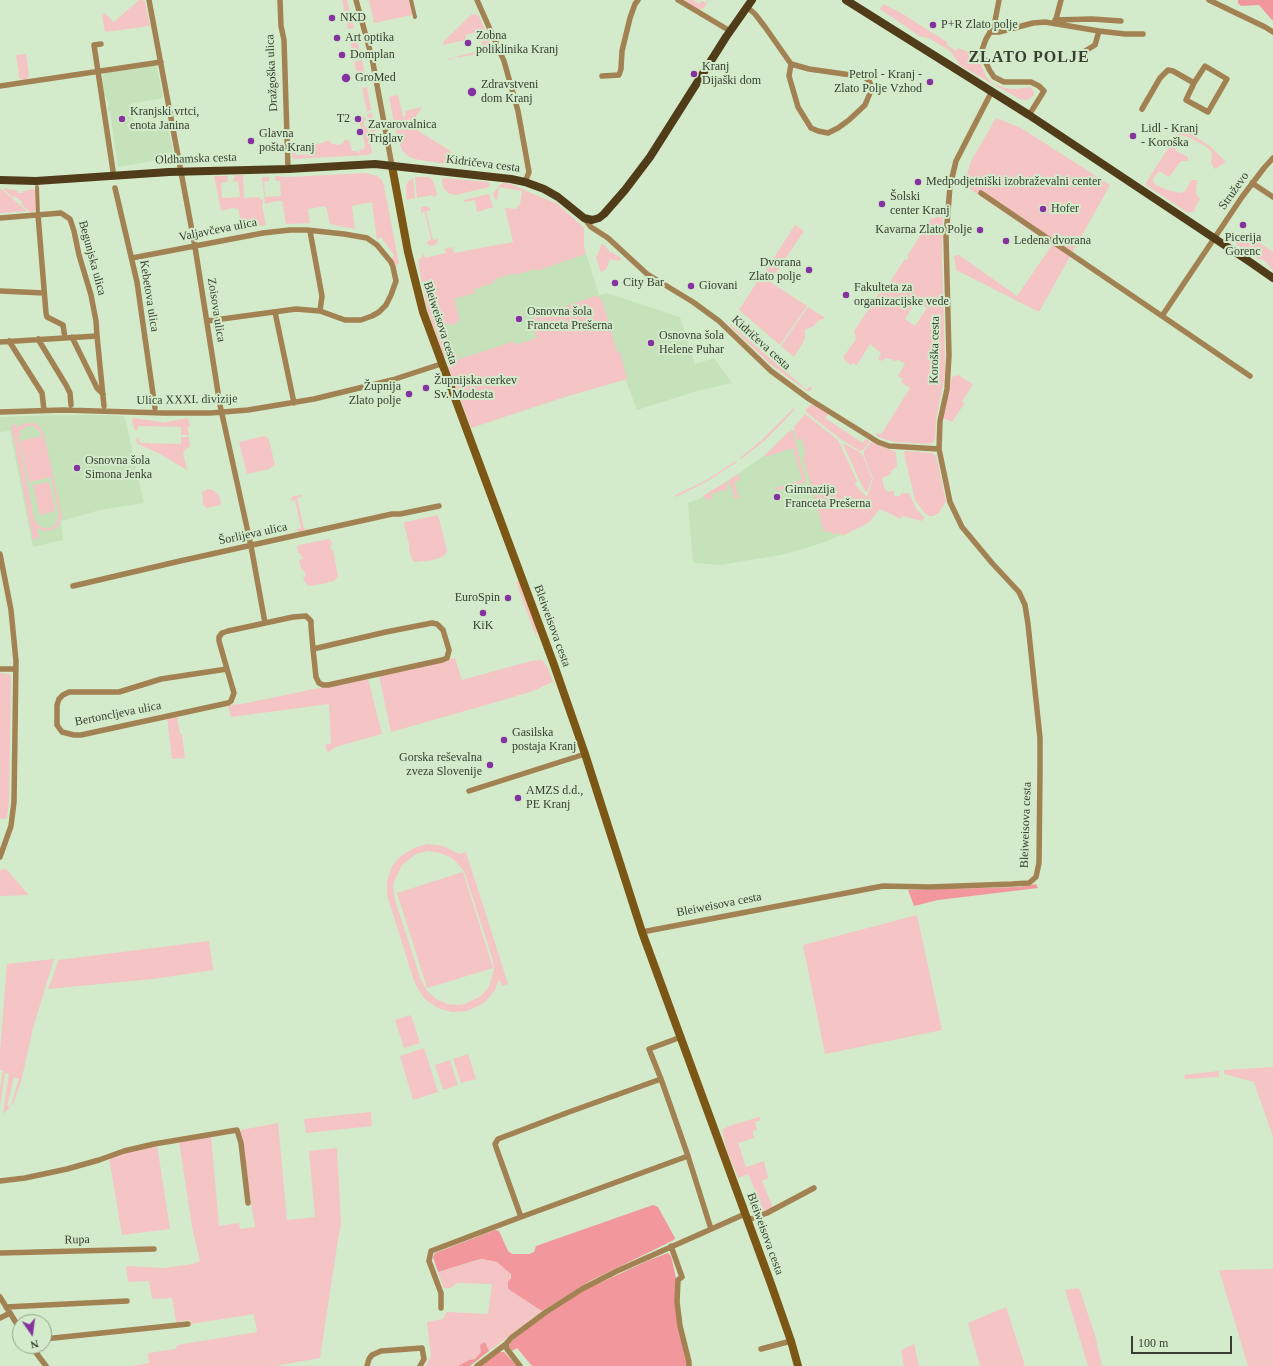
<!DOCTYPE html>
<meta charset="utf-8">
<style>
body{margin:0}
#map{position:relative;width:1273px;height:1366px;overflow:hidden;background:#d3ebca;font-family:Georgia,serif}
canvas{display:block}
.north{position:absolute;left:12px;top:1314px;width:40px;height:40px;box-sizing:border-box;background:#d3ebca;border:1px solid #94a68d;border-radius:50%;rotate:166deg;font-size:11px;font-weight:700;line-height:16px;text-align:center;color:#363f32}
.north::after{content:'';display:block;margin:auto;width:14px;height:18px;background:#8532a1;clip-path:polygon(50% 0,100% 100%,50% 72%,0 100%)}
.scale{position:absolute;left:1131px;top:1336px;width:101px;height:18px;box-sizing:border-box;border:2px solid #363f32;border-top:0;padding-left:5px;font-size:12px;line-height:14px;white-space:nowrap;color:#363f32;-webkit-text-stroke:3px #d3ebca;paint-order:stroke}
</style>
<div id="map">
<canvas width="1273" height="1366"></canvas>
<div class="north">N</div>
<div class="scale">100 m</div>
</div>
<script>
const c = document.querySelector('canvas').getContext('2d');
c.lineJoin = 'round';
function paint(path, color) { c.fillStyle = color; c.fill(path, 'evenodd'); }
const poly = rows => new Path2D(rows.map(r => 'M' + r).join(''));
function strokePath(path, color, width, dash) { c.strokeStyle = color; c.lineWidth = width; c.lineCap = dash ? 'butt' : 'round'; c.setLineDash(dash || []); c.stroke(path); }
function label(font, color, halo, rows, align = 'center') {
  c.font = font + ' Georgia,serif'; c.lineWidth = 4; c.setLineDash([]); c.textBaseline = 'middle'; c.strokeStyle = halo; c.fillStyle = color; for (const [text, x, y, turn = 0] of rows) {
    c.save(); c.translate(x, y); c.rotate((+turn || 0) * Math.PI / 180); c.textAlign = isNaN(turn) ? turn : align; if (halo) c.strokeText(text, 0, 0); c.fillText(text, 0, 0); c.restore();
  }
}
paint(poly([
 [154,65,157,67,163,98,130,104,136,131,168,127,173,151,172,155,169,158,118,167,110,111,108,111,108,106,109,106,109,103,104,94,102,77,103,75,108,72],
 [556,203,581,225,584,229,584,247,599,295,607,293,680,317,695,364,714,358,732,383,697,391,637,410,625,378,472,427,427,308,557,238],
 [54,415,106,415,123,416,125,418,144,503,100,510,61,521,63,540,33,547,10,431,0,432,0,417],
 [806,427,860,527,822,543,786,554,720,565,693,563,688,503,699,499,738,474,765,455,788,432]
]), '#c6e2ba');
paint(poly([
 [139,0,143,0,145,2,150,26,105,32,102,16,105,13,114,22],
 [342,0,347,0,354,28,348,29],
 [369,0,409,0,412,15,374,23],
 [682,0,693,0,699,4,702,1,706,3,708,0,709,0,704,8,698,10],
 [883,4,901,13,947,42,947,45,956,51,958,48,977,55,987,78,994,84,1005,88,1015,89,1030,87,1034,92,1034,95,1031,98,1026,100,1020,99,1005,91,961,66,950,51,929,38,921,37,880,9],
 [475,14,479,16,485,30,465,35,466,40,443,45,444,41,471,15],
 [356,33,360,54,353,56,349,34],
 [488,37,493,48,490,51,458,58,457,57,448,60,448,59,483,50,481,39],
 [26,54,29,75,27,79,22,80,20,79,18,75,19,73,16,55],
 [362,60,366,81,359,83,354,62],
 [367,87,371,110,367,112,362,88],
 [398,95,403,117,406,116,405,111,422,107,410,126,449,150,451,153,452,157,448,164,414,159,408,156,402,150,397,137,389,97],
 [372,113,377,140,372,139,367,114],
 [365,117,366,121,364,121,364,126,367,127,372,153,367,155,293,159,292,153,295,153,296,155,315,154,315,144,323,143,325,141,330,141,332,144,339,145,342,144,345,140,349,140,352,151,357,151,358,153,360,153,359,150,364,149,365,145,359,118],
 [996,118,1021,128,1110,185,1039,312,956,270,954,256,959,255,1017,296,1052,245,964,185,971,161],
 [1184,129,1211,147,1226,162,1215,169,1211,163,1212,153,1207,147,1188,137,1180,135,1174,145,1176,151,1188,157,1188,161,1181,161,1169,177,1159,171,1153,179,1154,184,1167,190,1182,193,1186,190,1191,180,1197,180,1196,194,1200,199,1193,212,1188,213,1146,185,1147,181,1180,130],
 [365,173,377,176,382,180,384,186,399,264,395,265,392,259,394,255,381,237,377,240,372,203,366,203,352,206,355,229,330,224,326,206,308,209,310,223,286,224,282,201,276,201,265,204,262,177,269,177,269,181,264,182,265,197,281,196,280,181,276,181,275,176,289,177],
 [235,175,243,175,244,198,260,197,260,200,263,199,263,204,262,205,266,225,242,229,238,209,233,208,221,211,214,176,228,176,227,182,221,183,222,198,240,197,238,181,233,182],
 [415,177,429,177,433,181,437,194,436,196,433,197,432,195,417,198],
 [413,178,415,198,407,200,406,186,408,182],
 [443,178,488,182,490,185,489,187,456,195,450,194,446,191,443,187,442,181],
 [504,183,511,184,540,197,556,203,581,225,584,229,584,246,586,254,536,271,535,269,515,275,514,273,493,280,494,283,474,289,475,293,454,299,460,320,453,325,450,325,449,323,443,325,450,355,458,354,459,357,451,360,447,359,446,357,444,357,427,308,418,261,424,254,425,258,446,253,445,249,452,247,454,253,513,242,505,208,517,209,518,205,520,205,522,191,499,187,497,200,495,199,493,193,501,184],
 [0,188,27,211,0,213],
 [3,188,18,191,18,193,23,193,23,191,35,189,36,210,31,213,21,204,22,202,15,196,13,198],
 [489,194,493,207,477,212,475,200,465,202,464,200],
 [424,206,429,207,431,210,426,211,433,240,438,239,438,241,434,246,428,245,427,241,431,240,425,212,421,213,421,208],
 [937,217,943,217,942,255,945,359,945,374,936,420,935,439,933,442,930,444,895,442,884,439,877,436,876,433,880,434,882,433,910,388,901,382,903,379,898,376,905,364,899,360,894,361,891,359,885,358,883,361,878,359,881,353,870,344,857,365,853,363,851,365,845,361,844,356,856,339,854,331,882,289,886,288,905,259,907,260,909,257,907,256,931,219],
 [916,301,927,308,915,326,905,319],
 [795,225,804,231,772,279,764,273],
 [1243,232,1273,252,1273,271,1266,262,1261,259,1258,259,1236,244],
 [602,243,611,253,612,252,621,258,620,261,610,259,606,270,601,272,596,258],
 [761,276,807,306,780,345,739,310],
 [595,296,599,297,602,300,617,352,620,352,627,379,555,400,471,428,448,367,449,367,448,363,514,341,515,345,537,338,530,319,553,313,552,311],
 [808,307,825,318,818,321,813,327,808,328,805,330,805,339,794,357,781,346],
 [730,324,807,390,810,386,812,388,810,391,807,391,770,364,730,326],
 [958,375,973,384,962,402,964,404,952,422,943,418,952,377],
 [811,405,814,405,828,414,825,418,863,443,866,439,870,441,863,450,860,451,842,440,806,412,806,409,809,406],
 [794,408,795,409,782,423,764,441,741,459,740,458,763,439],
 [805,414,838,440,857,481,855,483,856,486,867,497,873,479,864,456,864,451,871,442,896,452,897,466,891,471,890,475,882,478,884,488,888,492,894,491,894,496,900,496,901,493,909,493,917,510,924,517,922,521,902,516,901,519,880,509,868,523,842,536,841,533,834,534,827,531,824,532,803,456,805,455,805,451,802,439,797,440,794,427],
 [133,418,161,422,162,423,188,418,190,427,187,427,189,435,181,435,181,427,138,426,137,430,135,431,132,421],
 [30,423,35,423,40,427,44,434,62,516,59,525,52,530,44,531,37,528,39,538,33,540,11,426,17,424,18,428,23,424],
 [27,426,33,426,39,430,42,436,44,445,41,436,20,441,29,482,51,477,58,510,59,516,56,523,54,526,47,529,39,526,34,519,19,440,20,431],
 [792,429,806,482,777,491,776,488,802,480,793,448,765,457,765,455],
 [263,436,267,437,269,440,275,465,269,469,247,474,239,442],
 [138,437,140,443,181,444,181,437,189,437,190,446,183,452,187,470,158,453,138,444,136,440],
 [843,444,845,444,856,450,861,453,863,456,872,479,867,492,865,491,862,486],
 [905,451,932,453,936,456,946,501,939,513,933,516,929,516,924,512,915,500,906,462,904,453],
 [736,461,737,462,706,482,676,497,675,495,705,481],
 [738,474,740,480,734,482,739,498,735,499,733,497,734,496,731,485,729,485,728,481],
 [49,482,55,511,40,515,33,485],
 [726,482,728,489,711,494,712,499,707,500,705,498,704,495],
 [208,489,213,490,219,495,221,504,216,506,206,508,203,504,202,492],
 [302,495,302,496,297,498,304,529,309,529,299,532,296,529,301,528,295,500,290,501,293,496],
 [438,515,447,550,446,554,440,558,424,562,424,561,414,562,411,557,409,548,410,548,404,524,405,522],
 [328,539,331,540,332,545,330,546,331,550,333,550,338,576,334,581,331,582,331,581,328,582,328,583,314,585,312,586,308,586,305,582,303,577,306,577,304,570,302,571,299,560,303,559,300,553,298,553,297,547,299,545],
 [519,581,536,626,537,632,536,636,516,582],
 [455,658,462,680,531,661,542,660,548,668,553,682,533,691,496,702,391,732,379,676,443,662],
 [0,673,10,674,11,679,9,801,7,818,0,819],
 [368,679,382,734,335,747,328,753,325,745,331,743,329,704,231,717,228,705,242,704,319,688,325,688],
 [177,716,180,734,182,734,185,758,172,759,167,718],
 [428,844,443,846,459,854,466,852,508,984,502,986,499,979,495,990,486,1001,480,1005,467,1011,452,1012,438,1008,426,1000,421,994,414,981,387,895,387,881,392,867,396,861,401,856,414,848],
 [428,851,440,853,452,858,456,862,464,871,492,957,494,969,489,987,481,996,465,1004,459,1005,447,1004,436,999,427,991,421,980,395,900,393,888,394,882,402,865,416,854],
 [6,869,29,895,0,896,0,870],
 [463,872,493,968,427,988,397,893],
 [917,915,942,1030,825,1054,803,945],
 [209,941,213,970,153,979,48,989,55,971,58,960],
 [54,959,33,1028,21,1082,13,1104,11,1105,19,1079,14,1077,7,1106,10,1107,3,1114,9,1073,5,1073,0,1106,0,1090,3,1070,0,1070,0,1052,7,964],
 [411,1015,420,1043,404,1048,395,1020],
 [424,1048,438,1092,413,1100,400,1056],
 [468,1054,476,1079,461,1083,453,1059],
 [450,1060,458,1085,443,1090,435,1065],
 [1273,1067,1273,1137,1254,1082,1224,1074,1224,1070],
 [1219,1071,1219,1077,1185,1079,1184,1075],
 [371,1112,372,1126,306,1133,304,1119],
 [759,1117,761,1120,755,1122,757,1130,753,1131,754,1138,738,1143,746,1167,764,1161,768,1178,762,1181,773,1208,764,1212,748,1174,738,1178,727,1151,722,1130,729,1126],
 [278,1123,287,1220,315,1217,309,1151,337,1148,341,1224,338,1239,320,1358,275,1366,131,1366,149,1363,148,1353,176,1349,177,1345,257,1332,254,1314,191,1324,190,1320,176,1322,172,1298,152,1299,149,1281,128,1282,126,1266,164,1268,192,1264,200,1261,192,1227,179,1141,211,1136,219,1226,239,1223,240,1229,255,1227,240,1135,241,1130],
 [157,1145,170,1229,122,1235,109,1157],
 [482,1259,497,1262,501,1264,511,1274,508,1288,511,1291,542,1311,489,1351,485,1342,481,1352,475,1359,469,1360,458,1366,426,1366,431,1356,427,1322,443,1319,447,1312,488,1314,492,1284,458,1283,450,1288,444,1288,438,1272],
 [1273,1269,1273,1366,1248,1366,1219,1270],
 [1079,1288,1095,1335,1102,1366,1088,1366,1065,1290],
 [1006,1307,1025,1366,980,1366,968,1323],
 [914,1344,919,1366,904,1366,901,1350]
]), '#f5c4c5');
paint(poly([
 [1238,0,1273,0,1273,21,1259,5,1241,6,1238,3],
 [1036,884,1038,888,938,900,914,906,908,890,1020,887],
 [653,1205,658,1207,675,1238,674,1240,590,1281,542,1311,511,1291,508,1288,508,1282,511,1278,511,1274,497,1262,482,1259,477,1260,438,1272,433,1257,435,1253,495,1230,499,1231,508,1251,512,1254,529,1254,534,1252,536,1246],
 [668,1253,671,1256,677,1282,687,1366,532,1366,517,1348,512,1351,510,1348,509,1345,512,1341,532,1325,562,1304,587,1289,647,1261],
 [485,1342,489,1351,470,1366,458,1366,469,1360,475,1359,481,1352,480,1345],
 [499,1352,504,1352,517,1366,480,1366]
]), '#f2979c');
strokePath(poly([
 [411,0,415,17],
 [37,187,38,215]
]), '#a28252', 4);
strokePath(poly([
 [149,0,195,247,220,405,251,546,265,623],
 [280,0,281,26,284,40,288,169],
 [356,0,372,58,392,166],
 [477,0,504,61,518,111,529,172,525,182],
 [678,0,730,31],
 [999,0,994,26,986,39,982,50,982,55,990,71,994,77,1004,82,1031,82,1039,86,1044,91,1029,115],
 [1209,0,1265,27,1273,32],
 [747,7,755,14,765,27,791,64,809,69,865,77,869,81,872,87,870,93,865,105,849,120,838,128,828,133,818,131,811,128,798,107,789,76,791,64],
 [1055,20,1092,19,1121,21],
 [1055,23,1061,0],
 [990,32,999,32,1033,23,1045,22,1099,31,1125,34,1143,34],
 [101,44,94,45,113,171],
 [1085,51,1095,45,1099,31],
 [602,76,619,75,621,69,622,51,630,18,635,4,638,0],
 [0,86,161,62],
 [1142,109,1160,78,1168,70,1173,71,1194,83,1205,66,1227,79,1208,112,1186,100,1194,83],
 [1252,183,1273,197],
 [115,188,137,282,155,408],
 [981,193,1162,316,1242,197,1264,168,1273,158],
 [38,215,46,313,47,317,63,325,65,338],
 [0,218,61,213,70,219,74,231,79,255,91,295,96,321,97,336,0,342],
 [584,218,591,227,608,238,647,274,693,302,719,321,771,371,809,399,878,442,889,446,939,449],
 [310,231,322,296,320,311],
 [132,258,263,233,290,230,307,230,344,234,367,238,377,245,391,262,393,267,396,281,391,295,386,305,379,312,372,316,361,320,345,320,320,311,296,309,207,321],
 [0,291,44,293],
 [275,312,294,403],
 [1162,316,1250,376],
 [97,336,104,406],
 [72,337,97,388,103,394],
 [38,339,66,385,70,393,71,405],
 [9,341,42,393,44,410],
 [0,412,63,410,164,413,210,413,248,410,314,399,392,380,441,364],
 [0,554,11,610,16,661,14,802,11,826,0,857],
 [73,586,180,561,392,514,400,514,439,506],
 [0,669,16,669],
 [227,669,161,679,119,692,69,692,63,695,59,699,57,705,57,725,62,732,74,735,81,735,228,703,231,701,234,693,227,669,219,641,219,637,222,633,228,631,293,617,306,616,311,621,311,626,313,649,316,677,319,683,323,685,328,685,442,660,447,658,449,650,443,630,437,624,432,623,386,632,313,649],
 [469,791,585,754],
 [642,932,883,886,930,887,1012,884,1029,883,1036,877,1039,863,1040,771,1040,738,1028,624,1025,605,1019,592,992,563,962,527,950,502,939,449,940,421,947,389,949,355,946,237,950,186,956,161,992,91],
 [661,1079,649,1049,681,1037],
 [0,1181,25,1178,67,1169,99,1160,124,1151,154,1144,237,1130,241,1143,248,1203],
 [521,1217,688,1156],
 [748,1220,767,1213,814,1188],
 [671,1246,682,1277,678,1280,677,1302,680,1326,689,1362,689,1366],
 [0,1253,154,1249],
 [0,1297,20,1329],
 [6,1307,127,1301],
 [441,1308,441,1293,429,1261,431,1251,521,1217,497,1150,495,1144,498,1139,569,1112,661,1079,688,1156,711,1229],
 [0,1318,10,1313],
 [44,1339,188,1324],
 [31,1346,46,1366],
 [761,1349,791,1341],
 [367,1366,369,1359,372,1355,381,1351,422,1348,424,1359,420,1366],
 [477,1366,506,1344],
 [520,1366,507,1349,506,1344,511,1338,546,1312,582,1289,617,1271,745,1214]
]), '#a28252', 5.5);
strokePath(poly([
 [392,166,408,252,423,312,553,662,585,754,642,932,771,1284,791,1341,798,1366]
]), '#7b5614', 8);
strokePath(poly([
 [846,0,1029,115,1250,262,1273,278],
 [0,180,36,181,169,172,288,169,375,164,511,179,525,182,544,189,558,197,584,218,592,220,599,218,604,214,625,190,650,157,726,37,752,0]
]), '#513c1a', 8);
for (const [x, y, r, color] of [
 [332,18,4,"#8532a1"],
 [933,25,4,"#8532a1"],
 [337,38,4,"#8532a1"],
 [468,43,4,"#8532a1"],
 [342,55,4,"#8532a1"],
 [694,74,4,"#8532a1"],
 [346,78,5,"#8532a1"],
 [930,82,4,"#8532a1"],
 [472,92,5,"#8532a1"],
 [122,119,4,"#8532a1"],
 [358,119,4,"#8532a1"],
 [360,132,4,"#8532a1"],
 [1133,136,4,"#8532a1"],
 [251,141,4,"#8532a1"],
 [918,182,4,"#8532a1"],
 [882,204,4,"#8532a1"],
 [1043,209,4,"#8532a1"],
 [1243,225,4,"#8532a1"],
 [980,230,4,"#8532a1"],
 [1006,241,4,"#8532a1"],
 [809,270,4,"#8532a1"],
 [615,283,4,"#8532a1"],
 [691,286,4,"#8532a1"],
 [846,295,4,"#8532a1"],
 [519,319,4,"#8532a1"],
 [651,343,4,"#8532a1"],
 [426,388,4,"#8532a1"],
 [409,394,4,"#8532a1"],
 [77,468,4,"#8532a1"],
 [777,497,4,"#8532a1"],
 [508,598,4,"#8532a1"],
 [483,613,4,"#8532a1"],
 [504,740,4,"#8532a1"],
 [490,765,4,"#8532a1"],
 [518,798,4,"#8532a1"]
]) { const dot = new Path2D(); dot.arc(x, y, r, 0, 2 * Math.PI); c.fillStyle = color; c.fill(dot); strokePath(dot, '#d3ebca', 1.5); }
label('12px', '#363f32', '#d3ebca', [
 ["NKD",340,18],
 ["P+R Zlato polje",941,25],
 ["Zobna",476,36],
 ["poliklinika Kranj",476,50],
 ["Art optika",345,38],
 ["Domplan",350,55],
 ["Kranj",702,67],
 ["Dijaški dom",702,81],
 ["Petrol - Kranj -",922,75,"right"],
 ["Zlato Polje Vzhod",922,89,"right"],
 ["GroMed",355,78],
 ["Zdravstveni",481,85],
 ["dom Kranj",481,99],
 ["Kranjski vrtci,",130,112],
 ["enota Janina",130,126],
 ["T2",350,119,"right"],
 ["Zavarovalnica",368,125],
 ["Triglav",368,139],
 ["Lidl - Kranj",1141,129],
 ["- Koroška",1141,143],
 ["Glavna",259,134],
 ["pošta Kranj",259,148],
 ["Medpodjetniški izobraževalni center",926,182],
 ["Šolski",890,197],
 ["center Kranj",890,211],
 ["Hofer",1051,209],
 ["Kavarna Zlato Polje",972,230,"right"],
 ["Picerija",1243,238,"center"],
 ["Gorenc",1243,252,"center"],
 ["Ledena dvorana",1014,241],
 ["Dvorana",801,263,"right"],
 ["Zlato polje",801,277,"right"],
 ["City Bar",623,283],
 ["Giovani",699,286],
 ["Fakulteta za",854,288],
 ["organizacijske vede",854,302],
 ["Osnovna šola",527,312],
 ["Franceta Prešerna",527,326],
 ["Osnovna šola",659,336],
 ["Helene Puhar",659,350],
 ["Župnijska cerkev",434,381],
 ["Sv. Modesta",434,395],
 ["Župnija",401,387,"right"],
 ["Zlato polje",401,401,"right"],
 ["Osnovna šola",85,461],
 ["Simona Jenka",85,475],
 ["Gimnazija",785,490],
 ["Franceta Prešerna",785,504],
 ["EuroSpin",500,598,"right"],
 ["KiK",483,626,"center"],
 ["Gasilska",512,733],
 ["postaja Kranj",512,747],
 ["Gorska reševalna",482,758,"right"],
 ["zveza Slovenije",482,772,"right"],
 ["AMZS d.d.,",526,791],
 ["PE Kranj",526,805]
], 'left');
label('12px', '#363f32', '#d3ebca', [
 ["Dražgoška ulica",272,73,-93],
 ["Oldhamska cesta",196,159,-2],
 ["Kidričeva cesta",483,164,7],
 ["Struževo",1234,191,-55],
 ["Valjavčeva ulica",218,230,-11],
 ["Begunjska ulica",92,258,75],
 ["Kebetova ulica",149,296,81],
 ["Zoisova ulica",216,310,81],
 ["Bleiweisova cesta",440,323,72],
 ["Kidričeva cesta",761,343,42],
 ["Koroška cesta",935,350,-89],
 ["Ulica XXXI. divizije",187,400,-1],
 ["Šorlijeva ulica",253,534,-12],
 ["Bleiweisova cesta",552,626,70],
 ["Bertoncljeva ulica",118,714,-11],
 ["Bleiweisova cesta",1026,825,-88],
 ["Bleiweisova cesta",719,905,-11],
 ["Bleiweisova cesta",765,1234,70],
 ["Rupa",77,1240,-1]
]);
c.letterSpacing = '1px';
label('bold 16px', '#363f32', '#d3ebca', [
 ["ZLATO POLJE",1029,58]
]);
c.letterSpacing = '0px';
</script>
